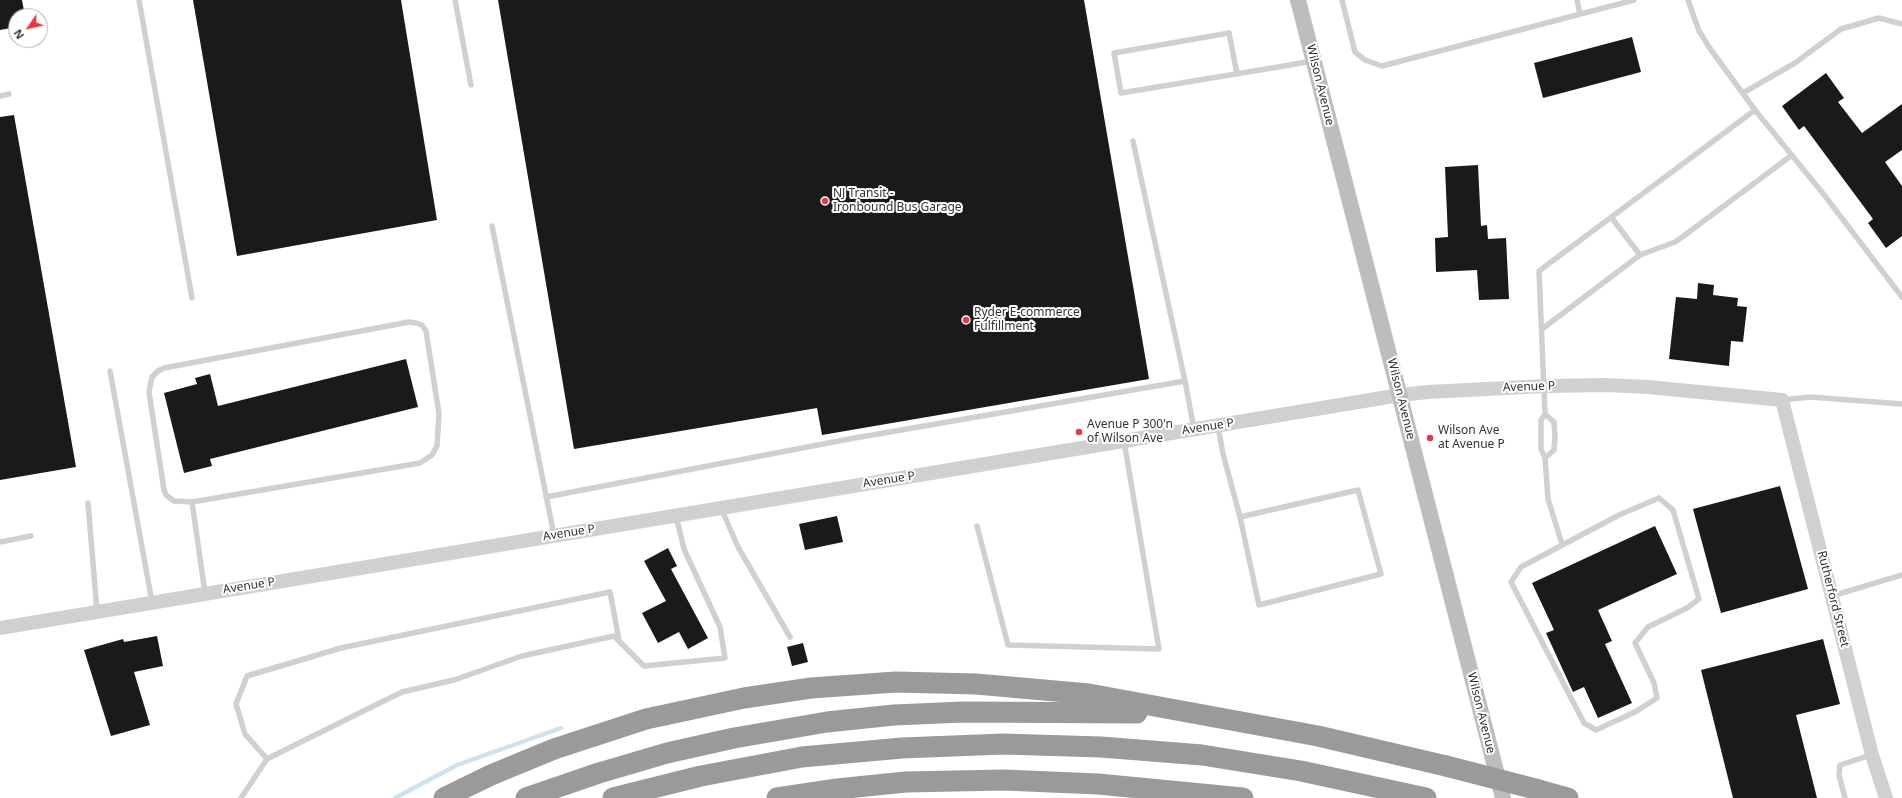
<!DOCTYPE html>
<style>
body{margin:0}
#map{position:relative;width:1902px;height:798px;overflow:hidden;background:#fff;font-family:"Noto Sans",sans-serif}
canvas{display:block}
.north{position:absolute;left:8px;top:8px;width:40px;height:40px;box-sizing:border-box;background:#fff;border:1px solid #adadad;border-radius:50%;rotate:236deg;font-size:11px;font-weight:700;line-height:16px;text-align:center;color:#333}
.north::after{content:'';display:block;margin:auto;width:14px;height:18px;background:#e63946;clip-path:polygon(50% 0,100% 100%,50% 72%,0 100%)}
</style>
<div id="map">
<canvas width="1902" height="798"></canvas>
<div class="north">N</div>
</div>
<script>
const c = document.querySelector('canvas').getContext('2d');
c.lineJoin = 'round';
const poly = rows => new Path2D(rows.map(r => 'M' + r).join(''));
function strokePath(path, color, width, dash) { c.strokeStyle = color; c.lineWidth = width; c.lineCap = dash ? 'butt' : 'round'; c.setLineDash(dash || []); c.stroke(path); }
function paint(path, color) { c.fillStyle = color; c.fill(path, 'evenodd'); }
function label(font, color, halo, rows, align = 'center') {
  c.font = font + ' "Noto Sans",sans-serif'; c.lineWidth = 4; c.setLineDash([]); c.textBaseline = 'middle'; c.strokeStyle = halo; c.fillStyle = color; for (const [text, x, y, turn = 0] of rows) {
    c.save(); c.translate(x, y); c.rotate((+turn || 0) * Math.PI / 180); c.textAlign = isNaN(turn) ? turn : align; if (halo) c.strokeText(text, 0, 0); c.fillText(text, 0, 0); c.restore();
  }
}
strokePath(poly([
 [395,798,457,765,561,728]
]), '#cfe2ee', 4.5);
paint(poly([
 [0,0,22,0,25,16,16,16,16,27,0,30],
 [193,0,401,0,437,220,237,256],
 [498,0,1084,0,1149,379,822,435,817,408,574,449],
 [1632,37,1641,72,1543,98,1534,63],
 [1826,73,1844,98,1838,102,1862,133,1902,104,1902,150,1885,162,1902,186,1902,236,1886,248,1868,223,1873,219,1804,126,1799,130,1782,106],
 [14,115,76,467,0,480,0,117],
 [1478,165,1481,226,1487,225,1488,239,1506,238,1509,299,1479,300,1477,270,1436,272,1435,238,1448,237,1445,167],
 [1698,283,1714,285,1713,295,1738,298,1737,306,1747,307,1743,342,1731,341,1729,366,1669,359,1676,297,1697,299],
 [406,359,418,407,210,459,212,466,184,473,164,393,197,384,195,378,210,374,218,406],
 [1780,486,1808,589,1721,613,1693,509],
 [837,516,843,542,805,550,799,524],
 [1655,526,1677,574,1598,610,1612,641,1605,644,1632,703,1598,718,1584,687,1573,692,1546,633,1554,630,1532,583],
 [668,548,677,566,671,569,708,638,688,649,679,632,658,643,642,613,666,601,644,561],
 [157,636,163,666,134,672,150,725,111,736,84,650,123,639,124,642],
 [1823,639,1840,704,1796,715,1817,798,1733,798,1701,670],
 [803,643,808,662,792,666,787,647]
]), '#1a1a1a');
strokePath(poly([
 [139,0,192,298],
 [455,0,471,85],
 [1342,0,1355,52,1365,60,1382,66,1634,0],
 [1577,0,1580,14],
 [1688,0,1699,31,1711,50,1755,110,1825,196,1902,297],
 [1237,74,1229,33,1114,53,1121,93,1278,67,1312,61],
 [1743,93,1795,63,1841,29,1879,18,1902,24],
 [0,96,9,94],
 [1133,141,1185,381],
 [492,226,554,535],
 [1640,255,1675,242,1685,235,1792,155],
 [1542,329,1640,255,1611,217],
 [110,371,152,602],
 [1782,400,1810,397,1902,404],
 [1545,414,1554,422,1555,437,1554,450,1545,458],
 [1218,426,1223,454,1240,517],
 [1358,490,1381,574,1259,605,1240,517,1358,490],
 [546,497,849,439,1185,381,1194,429],
 [1659,498,1673,510,1699,599,1687,608,1648,627,1635,643,1654,683,1657,698,1635,712,1596,730,1584,723,1511,582,1521,567,1619,515,1659,498],
 [192,502,174,501,166,495,164,490,149,392,152,377,158,371,164,368,409,322,416,323,422,325,426,331,439,414,437,446,432,455,420,463,192,502,205,593],
 [88,503,97,611],
 [721,508,738,547,790,637],
 [977,526,1008,645,1159,649,1124,441],
 [0,542,31,536],
 [1562,544,1548,499,1545,458,1541,449,1541,420,1545,414,1539,271,1755,110],
 [1832,596,1902,575],
 [267,759,245,734,236,704,247,676,341,648,610,592,619,640],
 [241,798,267,759,311,737,402,692,454,680,522,656,614,636,644,666,725,658,720,627,684,549,676,516],
 [1845,798,1839,775,1840,765,1871,755]
]), '#d0d0d0', 5.5);
strokePath(poly([
 [0,628,1400,395,1428,392,1545,386,1605,385,1648,387,1782,400,1872,755,1886,798]
]), '#d0d0d0', 14);
strokePath(poly([
 [1298,0,1503,798]
]), '#bdbdbd', 16);
strokePath(poly([
 [1539,790,1568,798],
 [444,798,491,775,554,749,646,719,744,698,811,688,896,682,976,684,1089,694,1318,736,1446,766],
 [526,798,599,773,667,753,734,738,827,722,894,715,963,712,1137,713],
 [613,798,701,776,802,757,902,748,1003,744,1101,747,1202,755,1301,771,1426,798],
 [777,798,837,789,906,782,1004,780,1098,784,1243,798]
]), '#9a9a9a', 21);
strokePath(poly([
 [1446,766,1539,790]
]), '#9a9a9a', 21);
for (const [x, y, r, color] of [
 [825,201,4,"#e63946"],
 [966,320,4,"#e63946"],
 [1079,432,4,"#e63946"],
 [1430,438,4,"#e63946"]
]) { const dot = new Path2D(); dot.arc(x, y, r, 0, 2 * Math.PI); c.fillStyle = color; c.fill(dot); strokePath(dot, '#fff', 1.5); }
label('12px', '#333', '#fff', [
 ["Wilson Avenue",1320,85,76],
 ["Avenue P",1529,387,-2],
 ["Wilson Avenue",1401,399,76],
 ["Avenue P",1208,427,-9],
 ["Avenue P",889,480,-9],
 ["Avenue P",569,533,-9],
 ["Avenue P",249,586,-9],
 ["Rutherford Street",1833,599,76],
 ["Wilson Avenue",1481,713,76]
]);
label('12px', '#333', '#fff', [
 ["NJ Transit -",833,194],
 ["Ironbound Bus Garage",833,208],
 ["Ryder E-commerce",974,313],
 ["Fulfillment",974,327],
 ["Avenue P 300'n",1087,425],
 ["of Wilson Ave",1087,439],
 ["Wilson Ave",1438,431],
 ["at Avenue P",1438,445]
], 'left');
</script>
